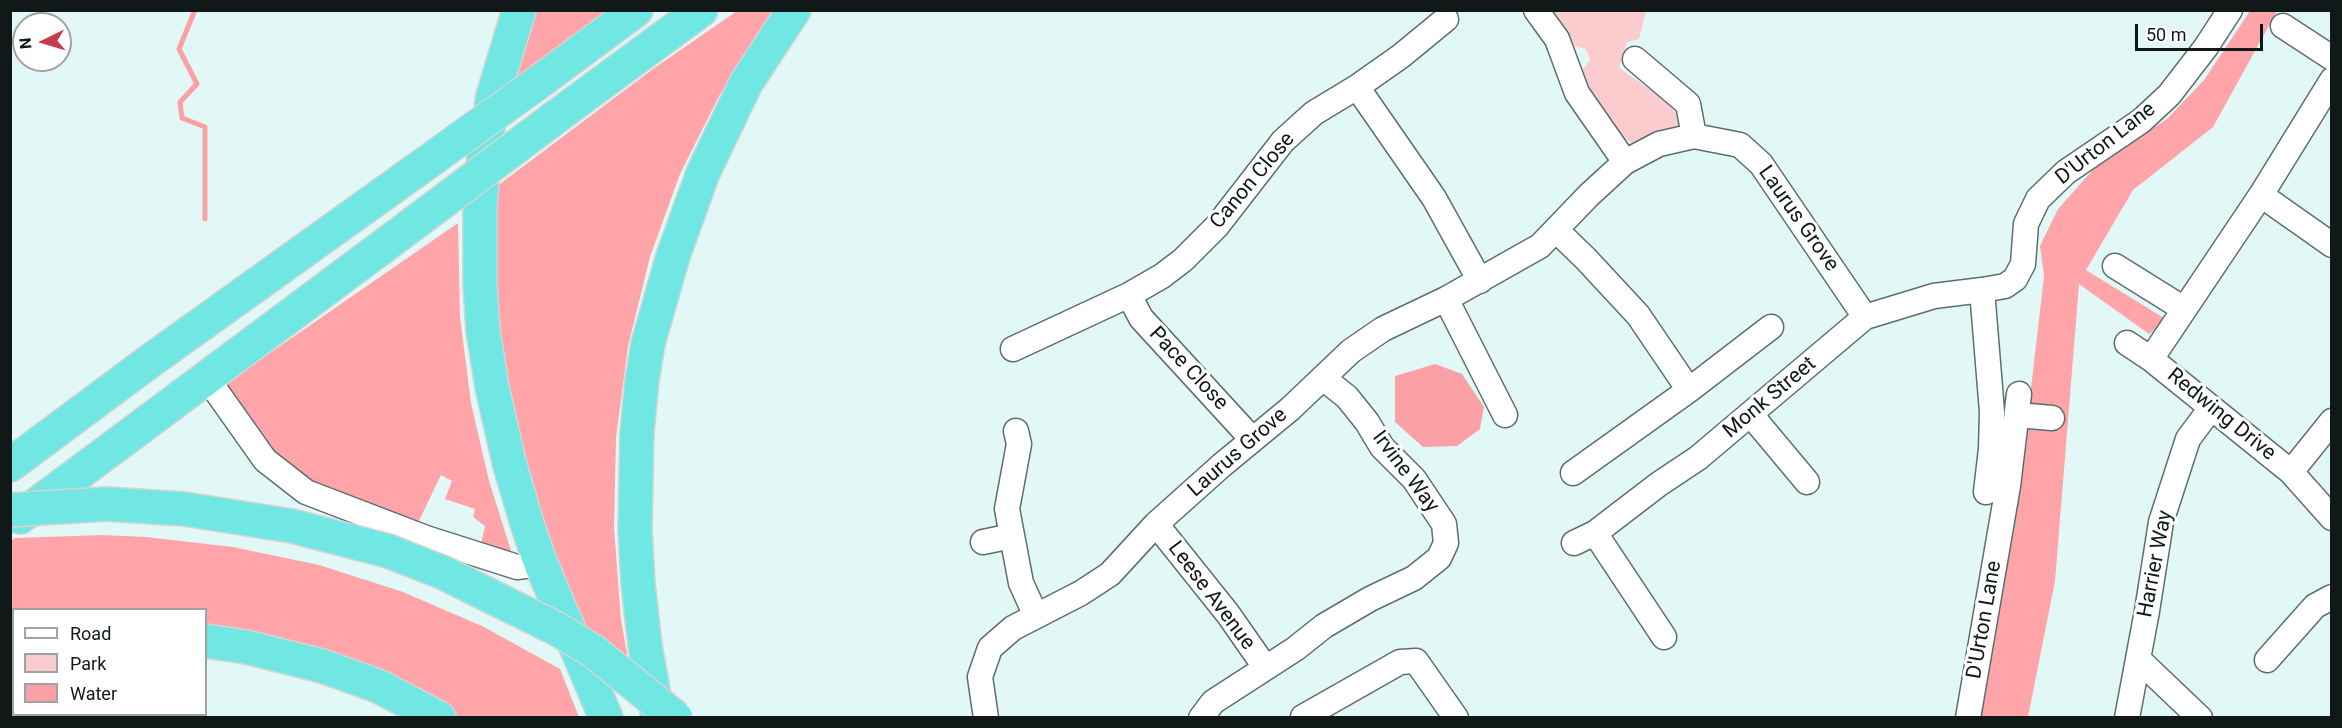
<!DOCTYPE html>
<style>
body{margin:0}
#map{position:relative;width:2342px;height:728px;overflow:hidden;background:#e2f8f7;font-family:Roboto,sans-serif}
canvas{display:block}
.frame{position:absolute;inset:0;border:12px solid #111818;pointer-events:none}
.legend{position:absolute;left:12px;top:608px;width:195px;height:108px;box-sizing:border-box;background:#fff;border:2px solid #a0a3a3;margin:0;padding:8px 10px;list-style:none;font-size:18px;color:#111818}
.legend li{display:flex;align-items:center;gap:12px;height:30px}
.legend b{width:30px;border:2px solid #a0a3a3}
.north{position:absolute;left:12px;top:12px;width:60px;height:60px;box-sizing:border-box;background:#fff;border:2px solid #a0a3a3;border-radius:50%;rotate:265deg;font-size:16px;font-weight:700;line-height:24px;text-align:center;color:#111818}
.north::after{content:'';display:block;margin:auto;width:21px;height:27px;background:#c9394f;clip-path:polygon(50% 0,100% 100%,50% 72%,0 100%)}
.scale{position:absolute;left:2135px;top:24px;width:128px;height:27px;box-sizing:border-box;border:3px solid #111818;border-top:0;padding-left:8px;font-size:18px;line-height:21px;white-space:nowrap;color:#111818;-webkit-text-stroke:4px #fff;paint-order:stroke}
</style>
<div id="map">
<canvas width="2342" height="728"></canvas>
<div class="frame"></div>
<ul class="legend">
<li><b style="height:8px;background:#fff"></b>Road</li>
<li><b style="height:16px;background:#fbccce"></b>Park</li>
<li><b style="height:16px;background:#fba0a5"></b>Water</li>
</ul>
<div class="north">N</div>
<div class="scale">50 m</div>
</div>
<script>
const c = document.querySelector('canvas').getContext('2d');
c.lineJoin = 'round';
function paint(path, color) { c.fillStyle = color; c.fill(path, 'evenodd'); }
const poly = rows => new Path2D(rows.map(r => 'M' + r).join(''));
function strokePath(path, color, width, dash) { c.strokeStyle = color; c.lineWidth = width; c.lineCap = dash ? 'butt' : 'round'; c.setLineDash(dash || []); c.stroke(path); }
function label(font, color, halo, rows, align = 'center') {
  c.font = font + ' Roboto,sans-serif'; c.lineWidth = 6; c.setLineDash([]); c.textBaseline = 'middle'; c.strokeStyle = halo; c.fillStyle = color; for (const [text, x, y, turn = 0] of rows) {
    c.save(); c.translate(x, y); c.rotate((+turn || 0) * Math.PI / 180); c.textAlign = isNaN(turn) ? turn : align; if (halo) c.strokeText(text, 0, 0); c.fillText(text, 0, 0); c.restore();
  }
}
paint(poly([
 [1543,11,1646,11,1639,39,1627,42,1619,68,1666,101,1675,112,1679,125,1633,144,1611,128,1582,85,1581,72,1590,60,1586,49,1567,44],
 [10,688,13,688,14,714,63,715,63,717,11,717]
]), '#fbccce');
paint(poly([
 [531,11,606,11,511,82],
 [737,11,774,11,719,96,680,174,650,257,628,346,616,437,614,528,621,620,629,665,581,633,562,591,500,370,489,192,653,69],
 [2250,11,2277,11,2213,127,2133,190,2086,270,2167,320,2149,334,2079,284,2055,581,2028,717,1979,718,2021,475,2044,276,2040,246,2058,209,2099,163,2167,119,2204,80],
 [458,223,460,317,471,403,489,481,513,557,480,548,485,526,473,517,475,509,445,499,452,481,441,475,416,527,305,487,264,453,226,391,228,382],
 [102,535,146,537,233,547,319,565,403,592,484,627,560,669,579,717,459,717,436,703,206,628,206,610,14,610,13,631,11,631,10,541,15,538]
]), '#ffa4a8');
paint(poly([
 [1435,364,1462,374,1484,407,1480,429,1457,446,1423,447,1395,422,1395,376]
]), '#fba0a5');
strokePath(poly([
 [195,10,179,49,197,84,180,102,182,118,205,127,205,219],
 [132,718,133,714]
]), '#fba0a5', 5);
const minor = poly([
 [1536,10,1557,39,1577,93,1625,162],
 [2283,26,2332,58],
 [1635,59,1688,104,1694,136],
 [1357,87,1434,198,1480,281],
 [2261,195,2332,245],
 [1556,230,1586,259,1638,315,1689,390],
 [2115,266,2184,309],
 [1982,290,2005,286,2015,279,2023,264,2026,224,2038,199,2066,172,2141,121,2169,95,2206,47,2230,10],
 [1129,295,1141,318,1252,439],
 [1446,299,1505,415],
 [2127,343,2151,359,2291,472,2332,518],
 [1013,349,1129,295,1162,276,1183,260,1217,226,1283,141,1314,113,1357,87,1401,56,1446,19],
 [2151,359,2261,195,2332,80],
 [207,378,265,460,306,492,426,538,517,567,541,564],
 [1751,415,1807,482],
 [2017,415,2052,418],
 [1016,431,1019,444,1007,509,1021,583,1036,616],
 [2291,472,2332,421],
 [1573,473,1689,390,1771,327],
 [1156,524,1228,614,1265,667],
 [1595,533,1664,637],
 [983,542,1012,536],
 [1574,543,1595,533,1659,484,1698,458,1865,317,1934,296,1982,290,1992,412,1991,449,1986,492],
 [2138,659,2200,718],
 [2267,660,2315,606,2332,597],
 [1303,717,1400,662,1416,661,1456,718],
 [986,718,980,677,990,648,1013,628,1081,593,1110,574,1156,524,1222,465,1290,409,1351,351,1383,329,1446,299,1540,246,1589,195,1625,162,1659,144,1694,136,1740,145,1761,164,1865,317],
 [1201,718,1213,702,1295,649,1324,626,1370,599,1414,578,1439,558,1446,543,1444,524,1414,479,1382,447,1367,422,1347,397,1323,378],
 [1968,718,2008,486,2019,394],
 [2127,718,2147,611,2161,522,2188,439,2211,408]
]);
const highway = poly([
 [519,10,493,96,484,154,480,207,480,285,483,331,492,387,509,462,528,527,541,564,606,718],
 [543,79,636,10],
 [553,119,701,10],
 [10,465,150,361,418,169],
 [20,517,413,224],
 [206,641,246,647,322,666,378,686,439,718],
 [10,646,14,646],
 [658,718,645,645,638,584,635,529,637,432,642,380,648,344,673,256,703,173,746,83,794,10]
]);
strokePath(minor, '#5c6f6e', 27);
strokePath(highway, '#d4d5d5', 36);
strokePath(minor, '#fff', 24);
strokePath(highway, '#70e7e3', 33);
const highwayBridge = poly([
 [418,169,543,79],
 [413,224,553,119],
 [10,510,107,504,184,509,292,526,388,551,444,573,557,629,593,651,676,718]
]);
strokePath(highwayBridge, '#d4d5d5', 36, []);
strokePath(highwayBridge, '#70e7e3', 33);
label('21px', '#111818', '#fff', [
 ["D'Urton Lane",2106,144,-38],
 ["Canon Close",1253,181,-50],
 ["Laurus Grove",1798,219,55],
 ["Pace Close",1188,369,47],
 ["Monk Street",1770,398,-40],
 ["Redwing Drive",2221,415,39],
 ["Laurus Grove",1238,453,-41],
 ["Irvine Way",1405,472,53],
 ["Harrier Way",2156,564,-79],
 ["Leese Avenue",1211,596,53],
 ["D'Urton Lane",1985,620,-80]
]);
</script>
